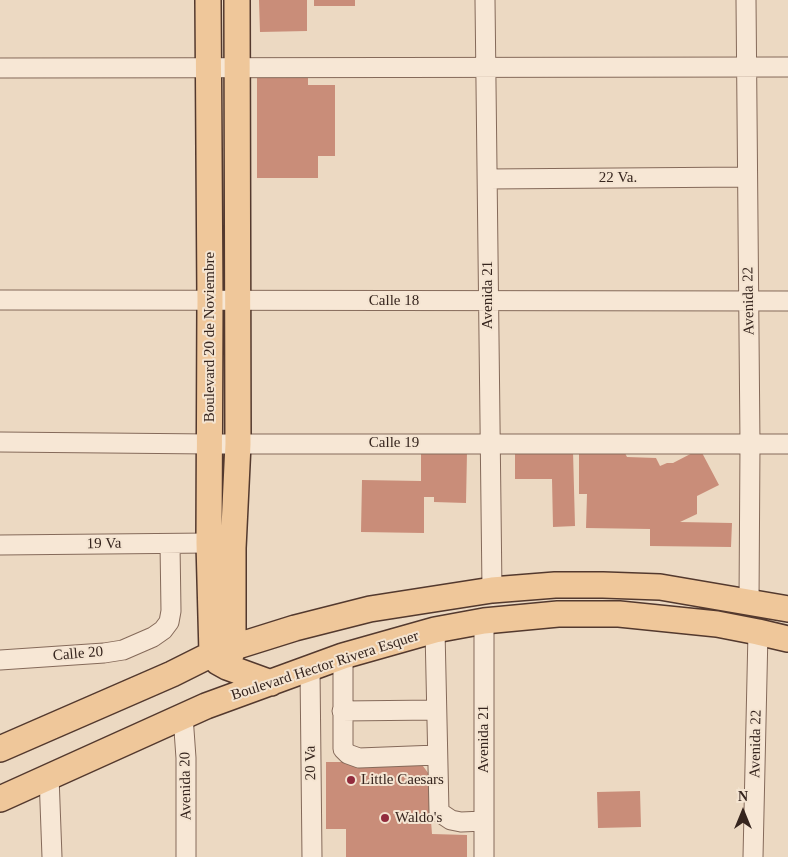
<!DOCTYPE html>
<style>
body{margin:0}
#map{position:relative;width:788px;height:857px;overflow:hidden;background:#ecd9c2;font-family:Georgia,serif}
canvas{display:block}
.north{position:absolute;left:718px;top:787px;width:50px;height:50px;-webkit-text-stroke:4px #f4e4d1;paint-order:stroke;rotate:0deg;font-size:14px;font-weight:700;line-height:20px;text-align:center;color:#36251e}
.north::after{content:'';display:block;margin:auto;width:18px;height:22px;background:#36251e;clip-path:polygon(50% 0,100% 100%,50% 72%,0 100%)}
</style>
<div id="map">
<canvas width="788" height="857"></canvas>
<div class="north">N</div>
</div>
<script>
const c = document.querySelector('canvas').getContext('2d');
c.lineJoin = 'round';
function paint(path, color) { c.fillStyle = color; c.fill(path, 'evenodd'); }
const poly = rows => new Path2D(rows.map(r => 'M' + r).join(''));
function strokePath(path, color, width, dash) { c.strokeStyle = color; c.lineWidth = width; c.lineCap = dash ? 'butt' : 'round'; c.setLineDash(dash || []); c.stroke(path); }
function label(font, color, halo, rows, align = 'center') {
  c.font = font + ' Georgia,serif'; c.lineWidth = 4; c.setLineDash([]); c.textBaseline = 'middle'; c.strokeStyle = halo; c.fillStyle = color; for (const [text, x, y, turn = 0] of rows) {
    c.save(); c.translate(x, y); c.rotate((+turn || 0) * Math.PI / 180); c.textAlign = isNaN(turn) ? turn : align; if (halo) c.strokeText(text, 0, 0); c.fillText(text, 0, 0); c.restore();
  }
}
paint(poly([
 [259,0,307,0,307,31,260,32],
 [314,0,355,0,355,6,314,6],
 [257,75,308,75,308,85,335,85,335,156,318,156,318,178,257,178],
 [700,449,719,485,697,496,697,514,680,522,732,523,731,547,650,546,650,529,586,528,587,494,579,494,579,450,624,451,627,457,656,458,660,466,667,463,673,463],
 [573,451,575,526,553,527,552,479,515,479,515,452],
 [421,452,467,452,466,503,434,502,434,497,424,497,424,533,361,532,362,480,421,481],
 [326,762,420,762,434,781,429,795,432,834,467,835,467,857,346,857,346,829,326,829],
 [640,791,641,827,598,828,597,792]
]), '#c98d79');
const minor = poly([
 [485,0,492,590],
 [746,0,750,444,749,602],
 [0,68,788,67],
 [488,179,747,177],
 [0,300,788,301],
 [0,442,210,444,788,444],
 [0,545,209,543],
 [484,621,484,857],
 [435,630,439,812,451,820,461,822,484,821],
 [343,656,343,749,348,754,359,758,437,755],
 [0,660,104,653,123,650,153,637,163,630,169,622,171,611,170,544],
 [310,669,312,857],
 [342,711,436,710],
 [183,716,186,758,186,857],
 [49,776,52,857],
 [753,857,758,632]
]);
const major = poly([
 [208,0,210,301,209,543,212,654,218,662,227,667,271,683],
 [228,664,233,648,233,548,238,444,237,0],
 [0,749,172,674,212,654,295,628,370,609,492,590,555,585,603,585,660,587,788,609],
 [0,799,206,706,343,656,435,630,484,621,558,614,619,614,717,624,758,632,788,639]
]);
strokePath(minor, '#856a5a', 21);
strokePath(major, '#53392e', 28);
strokePath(minor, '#f7e7d5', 19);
strokePath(major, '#efc79a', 25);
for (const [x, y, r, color] of [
 [351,780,5,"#922c3d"],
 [385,818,5,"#922c3d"]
]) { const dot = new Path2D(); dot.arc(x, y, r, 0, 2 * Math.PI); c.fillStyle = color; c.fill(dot); strokePath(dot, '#f4e4d1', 2); }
label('15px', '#36251e', '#f4e4d1', [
 ["22 Va.",618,178],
 ["Avenida 21",488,295,-90],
 ["Calle 18",394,301],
 ["Avenida 22",749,301,-91],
 ["Boulevard 20 de Noviembre",210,337,-90],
 ["Calle 19",394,443],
 ["19 Va",104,544,-1],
 ["Calle 20",78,654,-5],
 ["Boulevard Hector Rivera Esquer",325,666,-18],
 ["Avenida 21",484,739,-90],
 ["Avenida 22",756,744,-89],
 ["20 Va",311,763,-91],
 ["Avenida 20",186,786,-91]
]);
label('15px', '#36251e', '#f4e4d1', [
 ["Little Caesars",361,780],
 ["Waldo's",395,818]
], 'left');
</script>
